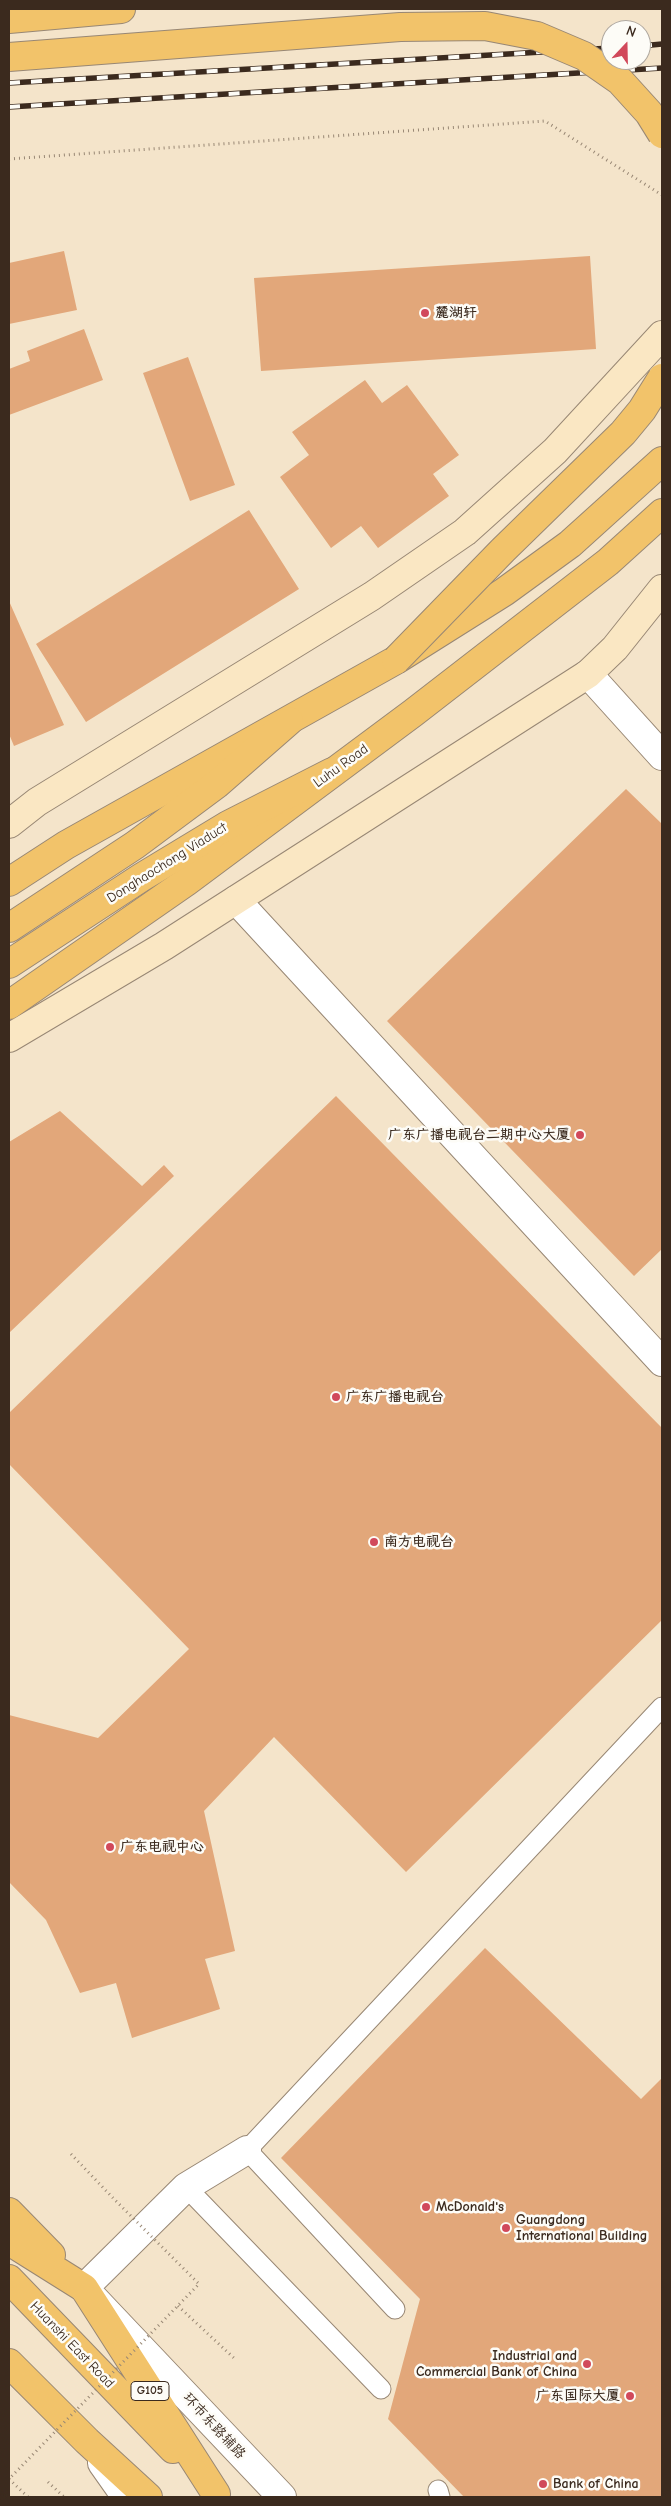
<!DOCTYPE html>
<meta charset="utf-8">
<style>
body{margin:0}
#map{position:relative;width:671px;height:2506px;overflow:hidden;background:#f4e4ca;font-family:"Comic Neue",sans-serif}
canvas{display:block}
.frame{position:absolute;inset:0;border:10px solid #3b2a1e;pointer-events:none}
.north{position:absolute;left:601px;top:20px;width:50px;height:50px;box-sizing:border-box;background:#fdfcf7;border:1px solid #afa8a0;border-radius:50%;rotate:21deg;font-size:14px;font-weight:700;line-height:20px;text-align:center;color:#3b2a1e}
.north::after{content:'';display:block;margin:auto;width:18px;height:22px;background:#d1495b;clip-path:polygon(50% 0,100% 100%,50% 72%,0 100%)}
</style>
<div id="map">
<canvas width="671" height="2506"></canvas>
<div class="frame"></div>
<div class="north">N</div>
</div>
<script>
const c = document.querySelector('canvas').getContext('2d');
c.lineJoin = 'round';
function paint(path, color) { c.fillStyle = color; c.fill(path, 'evenodd'); }
const poly = rows => new Path2D(rows.map(r => 'M' + r).join(''));
function strokePath(path, color, width, dash) { c.strokeStyle = color; c.lineWidth = width; c.lineCap = dash ? 'butt' : 'round'; c.setLineDash(dash || []); c.stroke(path); }
function label(font, color, halo, rows, align = 'center') {
  c.font = font + ' "Comic Neue","LXGW WenKai TC",sans-serif'; c.lineWidth = 5; c.setLineDash([]); c.textBaseline = 'middle'; c.strokeStyle = halo; c.fillStyle = color; for (const [text, x, y, turn = 0] of rows) {
    c.save(); c.translate(x, y); c.rotate((+turn || 0) * Math.PI / 180); c.textAlign = isNaN(turn) ? turn : align; if (halo) c.strokeText(text, 0, 0); c.fillText(text, 0, 0); c.restore();
  }
}
paint(poly([
 [64,251,77,310,9,324,9,263],
 [590,256,596,349,261,371,254,278],
 [84,329,103,380,9,415,9,369,30,361,27,351],
 [188,357,235,485,190,501,143,373],
 [365,380,382,403,407,385,459,455,433,474,449,496,378,548,361,526,331,548,280,477,309,455,292,432],
 [249,510,299,589,86,722,36,644],
 [9,601,64,725,14,746,9,734],
 [626,789,662,824,662,1249,634,1276,387,1021],
 [336,1096,662,1428,662,1620,406,1872,274,1737,204,1811,235,1951,205,1959,220,2009,132,2038,116,1983,80,1993,46,1920,9,1882,9,1715,98,1738,189,1649,9,1464,9,1413],
 [60,1111,142,1186,164,1165,174,1176,9,1333,9,1142],
 [485,1948,641,2099,662,2078,662,2497,464,2497,388,2419,420,2299,281,2158]
]), '#e2a77a');
const lane = poly([
 [186,2187,381,2389],
 [395,2309,247,2150,662,1707],
 [438,2490,440,2497]
]);
const street = poly([
 [588,674,662,756],
 [236,900,662,1362],
 [247,2150,186,2187,84,2288,282,2497],
 [102,2463,126,2497]
]);
const secondary = poly([
 [9,824,37,802,372,596,465,532,555,451,662,335],
 [9,1038,164,946,588,674,615,648,662,589]
]);
const primary = poly([
 [9,882,66,845,396,660,504,592,570,544,662,461],
 [9,1005,186,882,413,713,608,562,662,513]
]);
const highway = poly([
 [9,19,121,9],
 [9,928,135,845,217,784,289,721],
 [9,964,142,877,228,825,332,772],
 [9,2212,51,2255],
 [9,2241,84,2288,216,2494],
 [9,2279,173,2449],
 [9,2363,87,2441,148,2497]
]);
strokePath(lane, '#988774', 21);
strokePath(street, '#988774', 30);
strokePath(secondary, '#988774', 30);
strokePath(primary, '#988774', 30);
strokePath(highway, '#988774', 30);
strokePath(poly([
 [9,159,545,121,662,195],
 [71,2154,113,2198],
 [178,2306,235,2359],
 [48,2482,64,2497]
]), '#988774', 3, [1, 4]);
strokePath(lane, '#fff', 19);
strokePath(street, '#fff', 28);
strokePath(secondary, '#fae7c3', 28);
strokePath(primary, '#f2c36a', 28);
strokePath(highway, '#f2c36a', 28);
const rail = poly([
 [641,46,662,44],
 [9,83,611,48],
 [9,107,662,68]
]);
strokePath(rail, '#3b2a1e', 5.5);
strokePath(rail, '#fdfcf7', 4, [11]);
const highwayBridge = poly([
 [9,57,400,27,485,26,537,36,584,56,620,81,649,113,662,134],
 [396,660,503,550,623,433,642,410,662,378]
]);
strokePath(highwayBridge, '#988774', 30, []);
strokePath(poly([
 [28,2497,9,2479,199,2284,113,2198]
]), '#988774', 3, [1, 4]);
strokePath(highwayBridge, '#f2c36a', 28);
for (const [x, y, r, color] of [
 [425,313,5,"#d1495b"],
 [580,1135,5,"#d1495b"],
 [336,1397,5,"#d1495b"],
 [374,1542,5,"#d1495b"],
 [110,1847,5,"#d1495b"],
 [426,2207,5,"#d1495b"],
 [506,2228,5,"#d1495b"],
 [587,2364,5,"#d1495b"],
 [630,2396,5,"#d1495b"],
 [543,2484,5,"#d1495b"]
]) { const dot = new Path2D(); dot.arc(x, y, r, 0, 2 * Math.PI); c.fillStyle = color; c.fill(dot); strokePath(dot, '#fdfcf7', 2); }
for (const [x, y, w] of [
 [150,2391,38]
]) { const box = new Path2D(); box.roundRect(x - w / 2, y - 9.5, w, 19, 4); c.fillStyle = '#fdfcf7'; c.fill(box); strokePath(box, '#3b2a1e', 1); }
label('bold 12px', '#3b2a1e', null, [
 ["G105",150,2391]
]);
label('bold 14px', '#3b2a1e', '#fdfcf7', [
 ["麓湖轩",435,313],
 ["广东广播电视台二期中心大厦",570,1135,"right"],
 ["广东广播电视台",346,1397],
 ["南方电视台",384,1542],
 ["广东电视中心",120,1847],
 ["McDonald's",436,2207],
 ["Guangdong",516,2220],
 ["International Building",516,2236],
 ["Industrial and",577,2356,"right"],
 ["Commercial Bank of China",577,2372,"right"],
 ["广东国际大厦",620,2396,"right"],
 ["Bank of China",553,2484]
], 'left');
label('14px', '#3b2a1e', '#fdfcf7', [
 ["Luhu Road",341,766,-36],
 ["Donghaochong Viaduct",167,863,-32],
 ["Huanshi East Road",72,2345,46],
 ["环市东路辅路",214,2426,47]
]);
</script>
